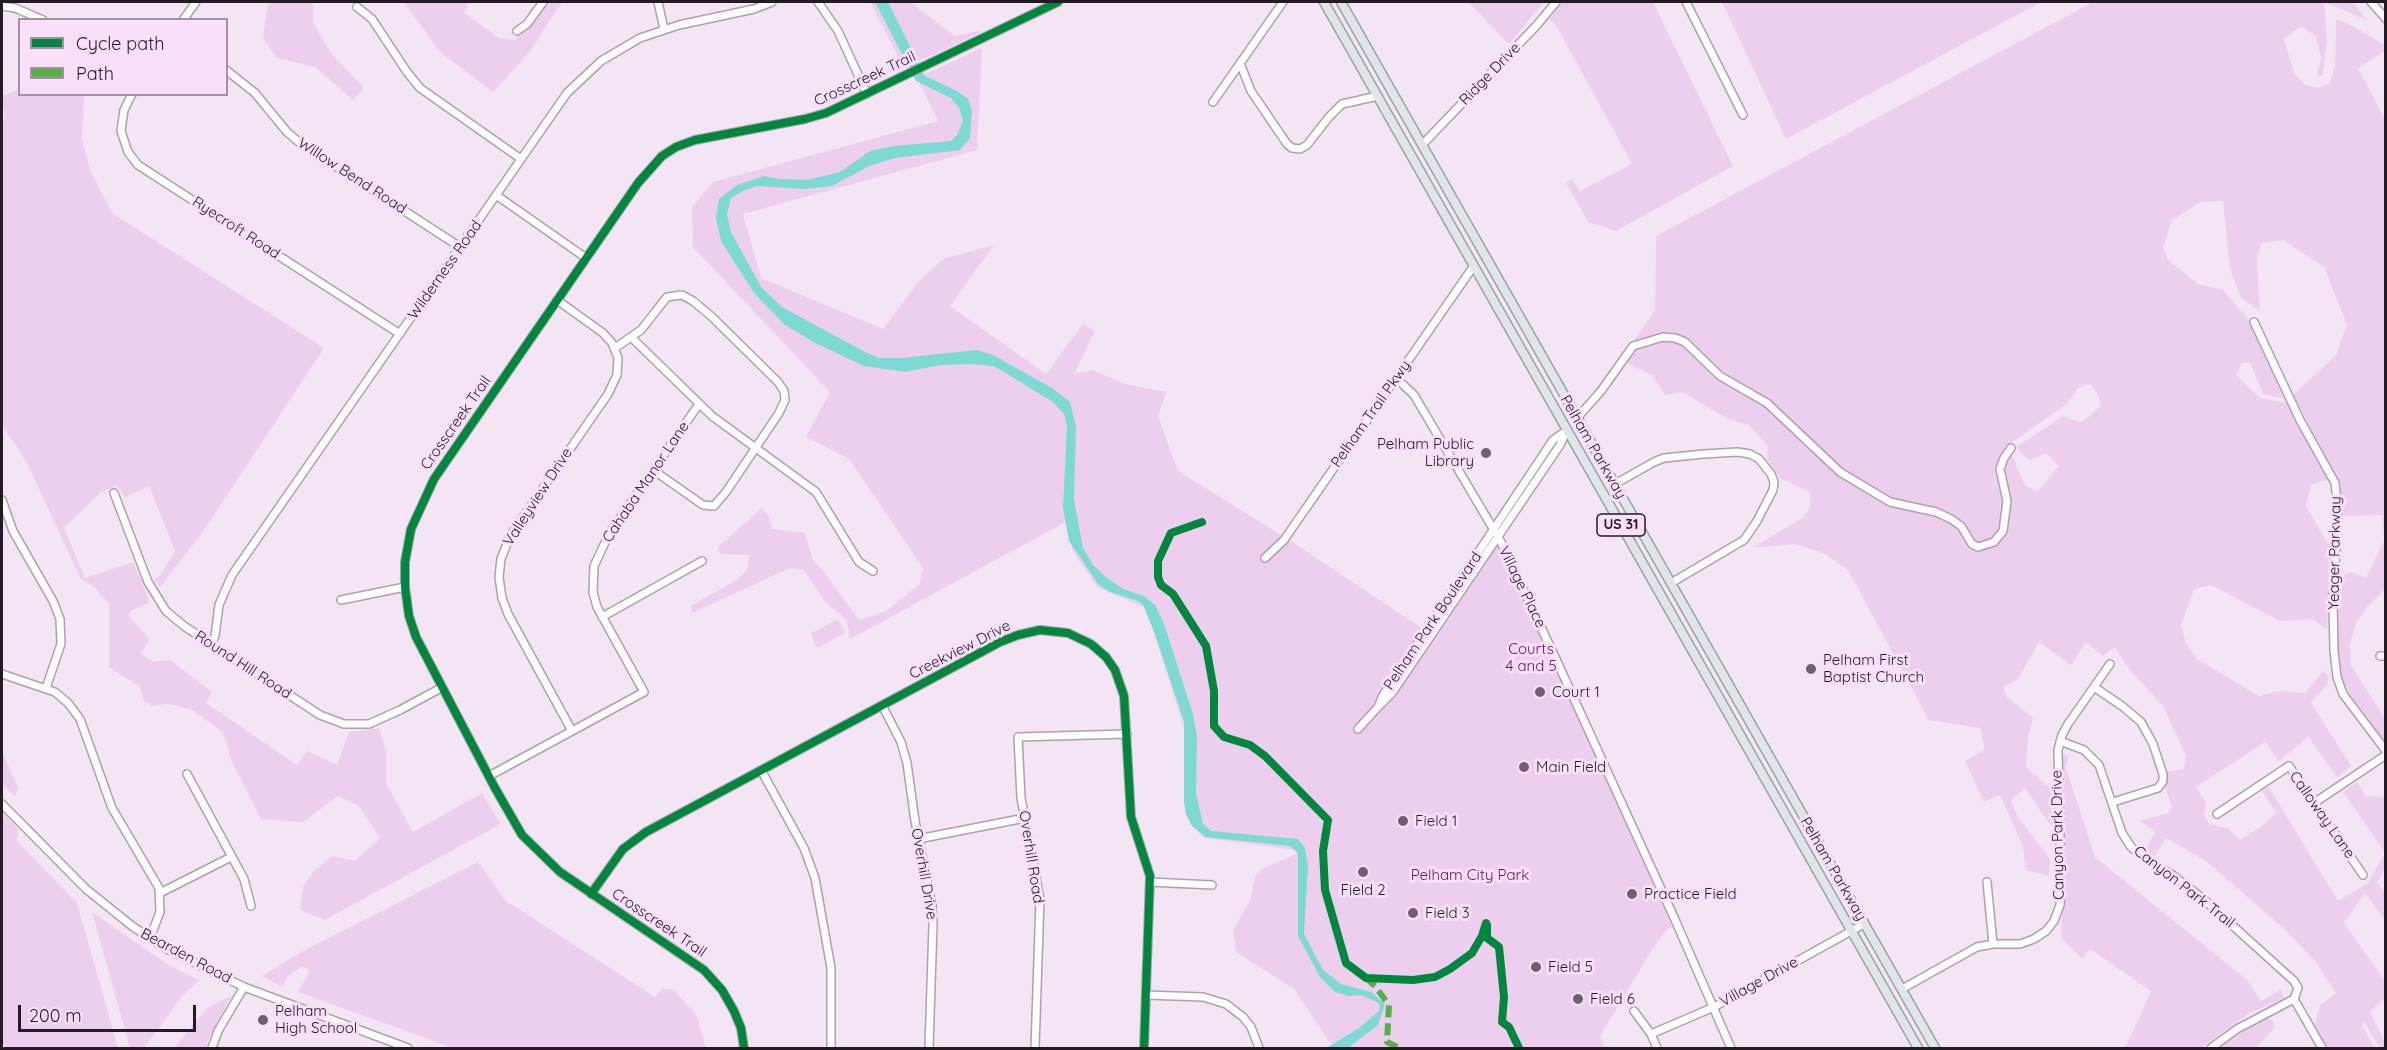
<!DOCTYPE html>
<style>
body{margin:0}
#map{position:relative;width:2387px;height:1050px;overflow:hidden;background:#f4e5f4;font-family:Quicksand,sans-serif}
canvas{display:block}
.frame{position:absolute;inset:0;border:3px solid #241a24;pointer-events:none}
.legend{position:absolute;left:18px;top:18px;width:210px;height:78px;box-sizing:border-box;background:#fadffa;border:2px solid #a490a4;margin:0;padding:8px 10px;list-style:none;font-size:18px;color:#241a24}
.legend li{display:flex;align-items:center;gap:12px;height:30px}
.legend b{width:30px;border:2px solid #a490a4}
.scale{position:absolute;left:18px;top:1005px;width:178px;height:27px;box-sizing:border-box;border:3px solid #241a24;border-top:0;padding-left:8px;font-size:18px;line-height:21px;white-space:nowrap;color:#241a24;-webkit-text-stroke:4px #fadffa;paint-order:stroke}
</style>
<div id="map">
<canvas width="2387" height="1050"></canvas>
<div class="frame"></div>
<ul class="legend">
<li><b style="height:8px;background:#00873e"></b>Cycle path</li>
<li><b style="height:8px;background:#55b145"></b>Path</li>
</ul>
<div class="scale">200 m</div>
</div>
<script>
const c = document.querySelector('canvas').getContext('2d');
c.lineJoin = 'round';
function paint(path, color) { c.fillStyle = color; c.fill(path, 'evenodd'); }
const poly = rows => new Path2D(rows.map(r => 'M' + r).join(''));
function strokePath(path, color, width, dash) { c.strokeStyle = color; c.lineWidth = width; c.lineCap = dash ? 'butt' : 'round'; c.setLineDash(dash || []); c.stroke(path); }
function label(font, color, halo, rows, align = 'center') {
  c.font = font + ' Quicksand,sans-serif'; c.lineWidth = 6; c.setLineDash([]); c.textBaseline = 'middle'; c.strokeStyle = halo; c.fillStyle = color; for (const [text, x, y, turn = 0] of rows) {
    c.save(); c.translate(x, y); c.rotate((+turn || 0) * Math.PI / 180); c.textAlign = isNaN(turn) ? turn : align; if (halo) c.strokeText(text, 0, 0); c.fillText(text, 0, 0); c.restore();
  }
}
paint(poly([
 [268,2,313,2,313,22,330,52,364,88,353,100,315,67,277,58,263,38],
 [404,2,469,2,464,13,499,38,515,40,548,2,562,2,529,53,493,92,439,51],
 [870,2,910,2,955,36,978,31,980,33,904,68],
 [1468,2,1544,2,1509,44],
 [1561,2,1653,2,1733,166,1616,231,1588,222,1566,183,1572,179,1580,191,1632,164,1557,27,1550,19],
 [1722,2,2041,2,1786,139],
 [2093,2,2352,2,2367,20,2324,2,2327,42,2323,75,2320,76,2317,74,2321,59,2316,36,2301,26,2284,39,2294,73,2305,85,2318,88,2329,84,2335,67,2336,19,2347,23,2385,45,2385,51,2358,68,2385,119,2385,589,2368,606,2356,623,2350,644,2351,665,2385,719,2385,745,2341,681,2337,649,2337,602,2343,575,2351,572,2366,578,2384,541,2382,515,2344,516,2339,481,2293,395,2336,355,2347,325,2324,267,2283,240,2261,243,2257,260,2260,311,2241,298,2230,269,2223,201,2201,202,2172,220,2163,248,2168,260,2198,284,2223,290,2253,325,2287,399,2263,394,2250,362,2242,363,2236,375,2260,398,2287,403,2329,479,2311,485,2306,506,2331,549,2327,630,2313,619,2280,621,2211,585,2194,589,2181,626,2186,643,2197,659,2259,696,2278,691,2305,693,2323,671,2329,677,2327,685,2311,703,2351,766,2337,777,2308,737,2279,761,2265,742,2196,787,2206,803,2204,816,2209,824,2229,829,2240,840,2262,826,2276,813,2262,791,2269,787,2338,901,2367,884,2385,853,2385,868,2377,883,2385,892,2385,920,2365,893,2344,923,2385,981,2385,998,2370,1012,2385,1042,2385,1048,2380,1048,2364,1022,2362,1025,2374,1048,2326,1048,2314,1028,2320,1005,2336,993,2315,961,2281,926,2206,861,2166,838,2152,860,2143,852,2156,832,2140,821,2168,813,2172,806,2165,788,2167,772,2184,769,2186,755,2163,706,2129,669,2115,647,2103,656,2086,642,2071,665,2039,642,2018,679,2003,687,2006,696,2033,718,2028,737,2026,767,2052,790,2051,826,2025,788,2011,800,2017,816,2050,859,2049,876,2026,870,2023,847,2000,795,1984,802,1965,761,1985,750,1980,728,1929,720,1848,570,1823,553,1794,544,1752,548,1804,517,1810,507,1810,492,1780,478,1767,459,1768,446,1749,425,1728,419,1682,392,1665,395,1652,375,1627,363,1638,346,1668,338,1678,340,1714,375,1777,414,1824,463,1844,479,1877,500,1889,505,1937,514,1949,520,1961,530,1968,544,1977,549,1991,547,1999,541,2004,534,2010,505,2002,477,2004,461,2011,453,2025,485,2037,492,2059,466,2046,453,2031,460,2024,456,2016,447,2063,416,2080,422,2090,416,2101,405,2097,393,2091,385,2085,385,2077,389,2068,403,2007,446,1997,469,1998,481,2005,505,2001,533,1993,541,1979,545,1972,541,1959,521,1952,515,1938,509,1916,505,1881,496,1847,474,1829,460,1780,411,1766,400,1717,372,1692,345,1680,336,1659,335,1633,342,1655,311,1656,236],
 [982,48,977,150,743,214,761,278,883,329,918,282,943,259,994,245,950,306,1046,374,1083,324,1095,331,1074,374,1092,370,1125,384,1166,392,1158,416,1178,471,1283,536,1435,637,1502,534,1682,921,1667,930,1653,948,1600,1036,1605,1048,1338,1048,1341,1039,1331,1044,1294,989,1236,952,1233,930,1250,901,1255,876,1262,869,1296,854,1297,850,1204,838,1185,814,1186,734,1146,608,1097,587,1072,550,1075,517,850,639,847,620,826,603,804,570,790,568,692,613,691,606,738,579,748,569,749,555,720,554,718,547,762,508,769,516,772,529,805,533,813,560,824,572,859,620,886,611,920,584,923,568,849,459,806,437,830,392,693,247,692,207,713,182,938,121,917,78],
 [19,89,20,94,84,95,82,140,91,172,112,213,324,348,202,533,160,587,154,580,161,574,175,551,149,486,125,497,117,485,100,493,64,528,85,578,133,562,150,602,133,610,128,615,150,640,141,653,152,662,170,660,212,692,206,703,297,765,307,751,337,765,349,732,379,728,386,751,386,783,413,832,482,793,501,824,325,920,300,910,303,887,313,872,332,856,355,861,380,838,359,806,338,796,303,822,261,819,231,760,223,732,192,710,169,704,153,706,144,701,140,687,109,667,109,604,94,587,81,579,26,461,2,425,2,121,5,119,2,96],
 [838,619,845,633,817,648,810,634],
 [2,752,18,788,15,797,2,783],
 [2064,754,2068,756,2066,768,2095,857,2247,980,2261,1001,2281,990,2284,998,2248,1014,2201,1048,2125,1048,2151,991,2090,949,2082,959,2061,937,2063,897,2060,770],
 [2357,782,2366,796,2385,797,2385,852,2343,792],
 [2,811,18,829,17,841,77,903,118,1048,6,1048,2,1041],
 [478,862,506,901,655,997,662,989,673,989,697,1016,706,1048,453,1048,298,992,309,973,307,968,301,967,288,976,282,987,262,976,305,950],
 [92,912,170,966,199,980,182,996,144,1048,130,1048],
 [231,996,207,1042,206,1048,174,1048,207,1008],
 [2267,1018,2274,1022,2274,1029,2255,1048,2216,1048]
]), '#eeceee');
paint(poly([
 [875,2,888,2,925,76,957,91,968,99,972,110,970,138,960,150,895,158,869,166,832,186,806,189,757,186,743,191,731,198,727,214,731,232,761,287,782,307,865,352,879,358,901,358,977,350,993,355,1052,388,1070,402,1076,427,1074,500,1083,548,1093,565,1107,578,1123,589,1144,596,1155,605,1163,621,1193,714,1197,737,1196,793,1203,824,1211,831,1298,839,1305,848,1308,866,1304,934,1323,970,1341,984,1371,992,1385,1004,1378,1025,1348,1048,1326,1048,1359,1028,1379,1011,1380,1006,1377,1002,1361,995,1349,996,1335,992,1320,977,1298,936,1298,853,1290,846,1205,837,1192,826,1186,814,1184,802,1184,722,1155,634,1143,605,1138,601,1110,592,1098,584,1069,541,1063,508,1067,426,1064,414,1053,402,994,366,972,364,941,365,905,372,864,366,815,343,785,325,754,293,721,241,716,218,719,199,737,185,764,176,779,179,807,180,840,172,870,151,893,146,951,141,957,135,963,121,959,108,951,98,916,81]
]), '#7dd9d4');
const minor = poly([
 [658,2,664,29],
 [818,2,838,31,867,94],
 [1686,2,1743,115],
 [2371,2,2386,19],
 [2,6,15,8,43,20],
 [357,7,372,19,407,72,420,88,521,159],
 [183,20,196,2],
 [517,31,527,24,543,2],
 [1240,63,1251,91,1287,144,1292,148,1300,149,1307,145,1329,117,1342,104,1378,96],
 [226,70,255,93,287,132,300,143,460,247],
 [132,94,124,110,121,131,128,152,138,165,400,334],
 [1213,102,1283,2],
 [1422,145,1537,25,1556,2],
 [496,195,586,258],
 [557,300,603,333,612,343,618,358,617,375,608,394,510,536,501,559,499,577,502,598,508,614,572,731],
 [2254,322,2300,420,2335,483,2338,510,2333,601,2334,651,2337,677,2343,694,2386,751],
 [632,338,712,416,816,492,859,562,873,571],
 [615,348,641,330,667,297,682,295,693,301,711,316,778,382,784,391,785,400,779,413,726,492,714,506,703,505,653,470],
 [1396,378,1414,395,1501,542,1555,657,1676,922,1731,1048],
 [1577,418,1601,391,1633,346,1663,337,1675,338,1685,342,1720,376,1767,403,1840,472,1890,502,1936,512,1951,519,1961,526,1972,544,1978,547,1994,542,2003,531,2007,501,2000,469,2004,458,2011,448],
 [1567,430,1560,445,1392,693,1378,707,1382,697,1553,440,1567,430],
 [1615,484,1654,462,1664,458,1704,454,1737,452,1750,454,1759,459,1771,474,1774,482,1773,490,1757,521,1744,540,1671,583],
 [114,493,148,582,166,611,184,626,320,715,344,724,369,724,400,710,441,688],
 [2,500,13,531,53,601,60,619,61,644,46,688],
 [1265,558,1284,540,1473,267],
 [341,600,405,587],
 [602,617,702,561],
 [211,644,215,636,219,605,232,575,567,93,601,61,640,38,679,25,754,9,772,2],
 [2380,656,2386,656],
 [2,674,55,692,68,703,80,719,112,808,159,888,160,912,150,938],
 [2094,687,2122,706,2141,722,2153,744,2163,774,2163,781,2158,788,2113,802],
 [882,705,901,742,907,763,915,821,932,906,933,924,929,1048],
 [1358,729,1378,707],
 [2060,741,2084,750,2099,765,2122,833,2131,847,2149,862,2171,874,2202,898,2294,981,2298,988,2294,999],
 [761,770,804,848,815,878,831,968,831,1048],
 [187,774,244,879,251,906],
 [489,776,644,692,597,607,593,592,594,566,609,534,699,404],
 [2314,803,2386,755],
 [2,804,86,889,132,926,165,948,244,987,408,1048],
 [2217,814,2289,766,2363,875],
 [918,839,1025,818],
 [1150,882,1212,885],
 [1987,882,1993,944],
 [160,893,231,857],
 [591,894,623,849,646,832,1000,642,1018,635,1040,630,1068,633,1091,644,1106,657,1115,670,1124,696,1131,817,1150,876,1144,1048],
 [1902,989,1977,947,1993,944,2020,944,2034,939,2046,931,2054,921,2060,905,2061,890,2058,750,2062,735,2068,724,2110,664],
 [1146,995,1203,997,1226,1004,1243,1017,1251,1027,1259,1048],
 [2294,999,2322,1048],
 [1634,1011,1651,1034,1657,1048],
 [1651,1034,1714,1007,1864,924],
 [212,1048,218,1031,244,987],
 [744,1048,741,1028,734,1011,722,990,704,970,560,872,522,835,495,788,416,637,409,616,405,587,405,562,411,529,434,479,638,183,662,156,676,147,695,140,805,119,826,113,1058,2],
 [1035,1048,1040,899,1021,798,1018,737,1127,734],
 [2211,1048,2237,1029,2294,999]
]);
const major = poly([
 [1324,2,1918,1048],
 [1341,2,1935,1048]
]);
strokePath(minor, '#aca1ac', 10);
strokePath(major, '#99a2a8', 11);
strokePath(minor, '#fdfbfd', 7);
strokePath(major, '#dee6e7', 8);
strokePath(poly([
 [1366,978,1375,986,1389,1005,1387,1042,1399,1048]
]), '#55b145', 6, [12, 6]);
strokePath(poly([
 [1202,522,1171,533,1158,561,1158,577,1161,585,1173,594,1206,646,1214,691,1214,726,1224,737,1250,745,1265,756,1328,820,1323,851,1325,890,1346,963,1366,978,1413,980,1435,977,1450,969,1472,953,1482,936,1486,923],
 [591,894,623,849,646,832,1000,642,1018,635,1040,630,1068,633,1091,644,1106,657,1115,670,1124,696,1131,817,1150,876,1144,1048],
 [1487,925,1487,938,1499,947,1504,997,1502,1022,1509,1027,1519,1048],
 [744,1048,741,1028,734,1011,722,990,704,970,560,872,522,835,495,788,416,637,409,616,405,587,405,562,411,529,434,479,638,183,662,156,676,147,695,140,805,119,826,113,1058,2]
]), '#00873e', 8);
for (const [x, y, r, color] of [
 [1486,453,6,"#6d616d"],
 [1811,669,6,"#6d616d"],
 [1540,692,6,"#6d616d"],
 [1524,767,6,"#6d616d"],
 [1403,821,6,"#6d616d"],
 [1363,872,6,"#6d616d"],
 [1632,894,6,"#6d616d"],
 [1413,913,6,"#6d616d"],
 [1536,967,6,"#6d616d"],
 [1578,999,6,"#6d616d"],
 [263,1020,6,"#6d616d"]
]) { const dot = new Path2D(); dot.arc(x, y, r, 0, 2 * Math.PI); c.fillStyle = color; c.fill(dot); strokePath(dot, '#fadffa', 2); }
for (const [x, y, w] of [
 [1621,525,48]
]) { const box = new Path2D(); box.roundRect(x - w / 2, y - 11, w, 22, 4.5); c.fillStyle = '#fadffa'; c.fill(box); strokePath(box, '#241a24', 1.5); }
label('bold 14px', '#241a24', null, [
 ["US 31",1621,525]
]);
label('15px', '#241a24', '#fadffa', [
 ["Ridge Drive",1490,74,-46],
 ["Crosscreek Trail",865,79,-25],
 ["Willow Bend Road",352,176,33],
 ["Ryecroft Road",236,228,33],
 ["Wilderness Road",445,270,-55],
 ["Pelham Trail Pkwy",1371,414,-55],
 ["Crosscreek Trail",456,423,-55],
 ["Pelham Parkway",1593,447,60],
 ["Cahaba Manor Lane",646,482,-56],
 ["Valleyview Drive",538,497,-57],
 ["Yeager Parkway",2335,553,-89],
 ["Village Place",1522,587,64],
 ["Pelham Park Boulevard",1433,621,-56],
 ["Creekview Drive",960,650,-27],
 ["Round Hill Road",243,665,33],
 ["Calloway Lane",2322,815,55],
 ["Canyon Park Drive",2058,835,-91],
 ["Overhill Road",1031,857,81],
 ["Pelham Parkway",1833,869,60],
 ["Overhill Drive",924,874,80],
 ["Canyon Park Trail",2184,887,38],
 ["Crosscreek Trail",659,923,34],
 ["Bearden Road",186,956,28],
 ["Village Drive",1759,982,-29]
]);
label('15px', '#241a24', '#fadffa', [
 ["Pelham Public",1474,444,"right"],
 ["Library",1474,461,"right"],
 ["Pelham First",1823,660],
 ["Baptist Church",1823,677],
 ["Court 1",1552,692],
 ["Main Field",1536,767],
 ["Field 1",1415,821],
 ["Field 2",1363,890,"center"],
 ["Practice Field",1644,894],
 ["Field 3",1425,913],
 ["Field 5",1548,967],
 ["Field 6",1590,999],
 ["Pelham",275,1011],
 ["High School",275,1028]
], 'left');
label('15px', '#601165', '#fadffa', [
 ["Courts",1531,649],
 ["4 and 5",1531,666],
 ["Pelham City Park",1470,875]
]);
</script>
